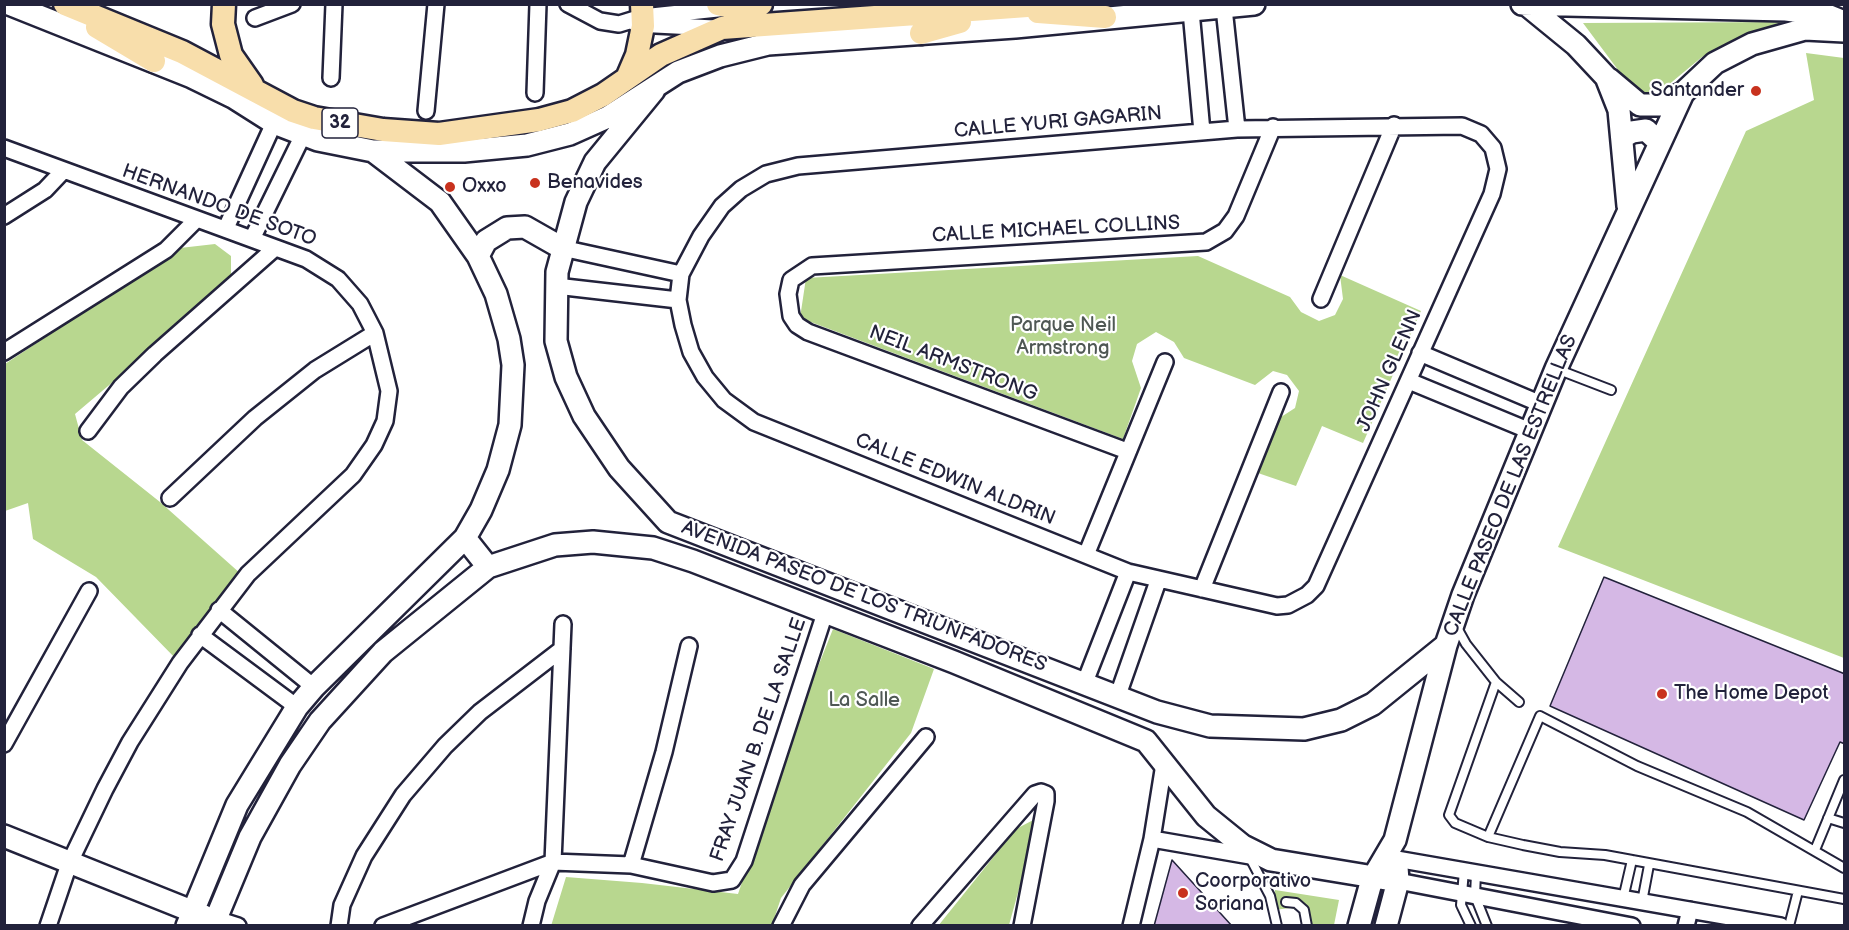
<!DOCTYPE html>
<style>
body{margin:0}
#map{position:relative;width:1849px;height:930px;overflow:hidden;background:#fff;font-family:"Balsamiq Sans",sans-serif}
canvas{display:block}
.frame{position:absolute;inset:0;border:6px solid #22223b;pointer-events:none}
</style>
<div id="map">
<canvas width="1849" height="930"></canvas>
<div class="frame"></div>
</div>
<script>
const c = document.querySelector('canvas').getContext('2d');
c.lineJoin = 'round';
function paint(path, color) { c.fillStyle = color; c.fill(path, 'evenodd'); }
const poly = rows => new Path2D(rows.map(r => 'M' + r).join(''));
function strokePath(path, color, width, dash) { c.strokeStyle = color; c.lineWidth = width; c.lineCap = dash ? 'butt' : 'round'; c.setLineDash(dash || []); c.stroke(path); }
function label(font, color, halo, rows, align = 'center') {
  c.font = font + ' "Balsamiq Sans",sans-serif'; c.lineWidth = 4.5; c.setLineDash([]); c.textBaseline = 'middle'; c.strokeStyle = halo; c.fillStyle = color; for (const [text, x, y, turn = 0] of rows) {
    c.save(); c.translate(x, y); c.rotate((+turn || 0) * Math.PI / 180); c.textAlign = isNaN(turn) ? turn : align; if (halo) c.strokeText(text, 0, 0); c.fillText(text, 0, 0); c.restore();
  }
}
paint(poly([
 [1785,22,1739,38,1702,57,1655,96,1639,98,1583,23],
 [1806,53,1844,58,1844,658,1558,547,1746,131,1814,100],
 [215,244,231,256,231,276,219,292,75,414,82,440,160,502,241,574,177,660,96,577,33,539,28,503,5,511,5,364,180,248],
 [1198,256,1290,297,1301,312,1319,321,1335,315,1343,299,1340,275,1421,311,1363,443,1322,426,1296,486,1255,472,1278,419,1295,408,1299,391,1287,375,1273,371,1255,385,1184,358,1174,342,1156,332,1137,344,1132,361,1141,388,1123,439,800,318,806,278],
 [833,629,934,669,911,733,781,898,772,925,551,926,566,877,642,883,738,894,796,722],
 [1039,817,1009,925,938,926,1016,829],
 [1275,890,1339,900,1334,925,1308,925,1299,911,1291,908,1273,910]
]), '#b8d78f');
const building = poly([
 [1604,577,1845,674,1845,744,1840,742,1804,820,1550,706,1604,577],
 [1172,860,1232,926,1154,926,1172,860]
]);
paint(building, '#d5b8e5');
strokePath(building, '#22223b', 1.5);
const lane = poly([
 [1559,370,1611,390],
 [1456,626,1466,644,1496,682,1519,702],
 [1496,682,1449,815,1455,823,1488,837,1523,845,1560,852,1605,855,1844,899],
 [1828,818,1844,823],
 [1488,837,1540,716,1637,766,1747,812,1844,868],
 [1815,850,1844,780],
 [1249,856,1270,896,1277,926],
 [1464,871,1461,905,1471,926],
 [1476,873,1475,896,1487,926],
 [1623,899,1632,860],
 [1286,902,1296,903,1304,910,1307,926],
 [1642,902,1649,865],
 [1789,926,1798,891]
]);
const street = poly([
 [568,4,600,21,619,24,642,17,727,8],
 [1224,8,1237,129],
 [1191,11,1202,132],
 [255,18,292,4],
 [636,24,714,28],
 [331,78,334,4],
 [535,93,538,4],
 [426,111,436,4],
 [1462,126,1481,134,1493,148,1498,169,1492,194,1316,586,1307,595,1288,605,1277,606,1128,572,754,422,724,400,705,377,691,352,683,325,678,300,681,274,701,236,722,206,741,189,766,174,798,166,1237,129,1462,126],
 [4,148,306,259,338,279,360,304,375,333,389,391,385,421,374,445,353,475,248,574,180,663,130,742,105,789,69,864,48,926],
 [4,216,45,190,63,171],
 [226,228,274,123],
 [252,239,303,135],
 [562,248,681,274],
 [556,286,678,300],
 [1321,299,1394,125],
 [4,352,166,250,196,220],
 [1420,353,1541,404],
 [1409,381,1530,431],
 [88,431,121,387,155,354,274,249],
 [1127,451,808,332,797,325,791,316,788,294,791,280,812,266,1206,242,1225,231,1236,216,1273,127],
 [170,498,255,418,315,370,375,333],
 [1086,555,1165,362],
 [1202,589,1281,392],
 [219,610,314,687],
 [200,635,297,707],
 [1085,682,1128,572],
 [1118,695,1158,581],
 [4,744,89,591],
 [1152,839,1256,857],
 [1385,857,1781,926],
 [631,865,664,752,689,646],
 [1398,881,1632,926],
 [216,919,238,926],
 [339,926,342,905,364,856,403,795,445,746,480,712,562,649],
 [383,926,553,862,631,865,713,883,732,880,744,861,825,613],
 [531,926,537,901,553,862,563,624],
 [781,926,802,885,926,737],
 [920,926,1035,794,1041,792,1046,794,1046,801,1022,926],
 [1131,926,1152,839,1164,764],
 [1686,926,1690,910]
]);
const secondary = poly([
 [9,4,192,77,233,97,274,123,318,140,373,151,464,151,527,145,570,134,608,117,678,72,720,56,768,44,1015,27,1254,4],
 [1522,4,1786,10,1827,15,1844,22],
 [1527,5,1576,45,1606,77,1619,110,1628,206],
 [1609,79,1640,105,1659,105,1683,93],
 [654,90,595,162,576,202,557,272,556,341,566,377,584,416,619,468,668,522,1157,712,1210,726,1304,729,1341,720,1373,704,1446,645],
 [1623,137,1632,132,1646,130,1660,143],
 [478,256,486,241,507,228,525,227,562,248],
 [465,538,488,567],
 [4,836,204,916],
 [187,926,237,805,297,707,314,687,465,538,481,510,498,470,510,425,513,365,509,339,496,294,478,256,440,202,373,151],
 [213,926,250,837,290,765,320,721,383,652,488,567,555,545,593,542,653,548,693,561,954,662,1146,741,1206,816,1243,846,1271,860,1398,881],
 [1359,926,1372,879,1395,840,1446,645,1463,595,1556,369,1683,93,1715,63,1752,44,1805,29,1844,31],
 [1386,926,1398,881,1397,867]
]);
const primary = poly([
 [65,4,182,52,293,111,314,118,383,130,439,134,539,120,572,111,603,95,661,55,722,28,1055,4],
 [224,4,223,24,231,55,252,85],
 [718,4,730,7,761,4],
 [1038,12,1105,17],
 [97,27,154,61],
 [921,33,960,22],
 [628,76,637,55,643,26,642,4]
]);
strokePath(lane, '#22223b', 12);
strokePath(street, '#22223b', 20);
strokePath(secondary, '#22223b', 26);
strokePath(primary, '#22223b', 27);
strokePath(lane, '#fff', 8);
strokePath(street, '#fff', 15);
strokePath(secondary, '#fff', 21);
strokePath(primary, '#f8deab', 22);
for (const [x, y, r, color] of [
 [1756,91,6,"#c8321e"],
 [535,183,6,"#c8321e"],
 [450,187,6,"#c8321e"],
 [1662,694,6,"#c8321e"],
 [1183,893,6,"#c8321e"]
]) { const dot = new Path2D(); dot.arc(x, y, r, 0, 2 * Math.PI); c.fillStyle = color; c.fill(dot); strokePath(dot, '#fff', 2); }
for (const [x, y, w] of [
 [340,123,36]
]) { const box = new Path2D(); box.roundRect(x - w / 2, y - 15, w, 30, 4.5); c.fillStyle = '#fff'; c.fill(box); strokePath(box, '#22223b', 1.5); }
label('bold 18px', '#22223b', null, [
 ["32",340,123]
]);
label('20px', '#22223b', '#fff', [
 ["Santander",1744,91,"right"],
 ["Benavides",547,183],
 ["Oxxo",462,187],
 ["The Home Depot",1674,694],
 ["Coorporativo",1195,882],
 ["Soriana",1195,905]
], 'left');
label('20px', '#22223b', '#fff', [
 ["CALLE YURI GAGARIN",1058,123,-5],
 ["HERNANDO DE SOTO",219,206,20],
 ["CALLE MICHAEL COLLINS",1056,230,-3],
 ["NEIL ARMSTRONG",953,364,21],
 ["JOHN GLENN",1390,371,-66],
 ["CALLE EDWIN ALDRIN",955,480,22],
 ["CALLE PASEO DE LAS ESTRELLAS",1511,486,-68],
 ["AVENIDA PASEO DE LOS TRIUNFADORES",864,597,21],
 ["FRAY JUAN B. DE LA SALLE",759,740,-71]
]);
label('20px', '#4f5854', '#fff', [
 ["Parque Neil",1063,326],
 ["Armstrong",1063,349],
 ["La Salle",864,701]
]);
</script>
